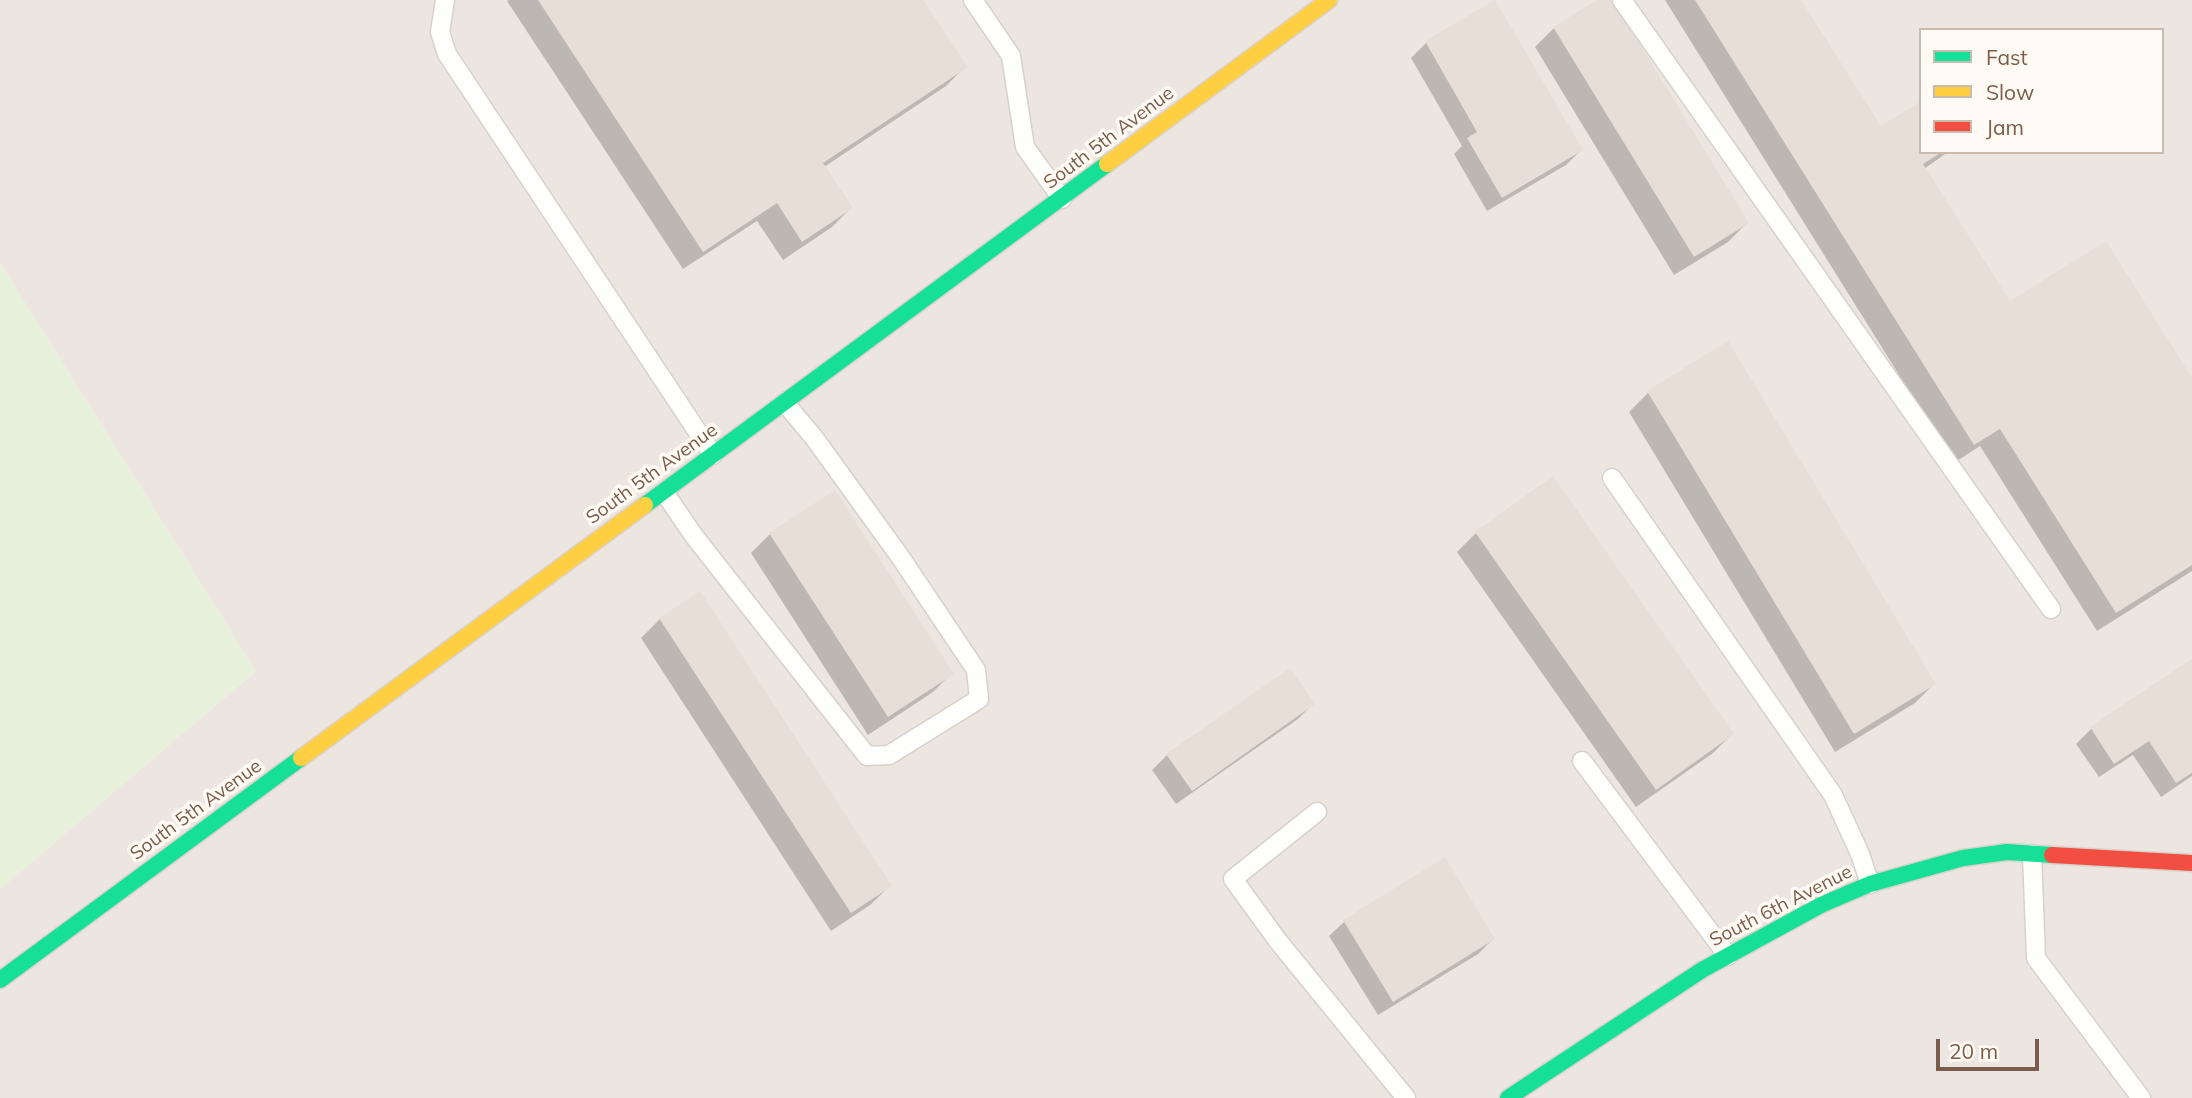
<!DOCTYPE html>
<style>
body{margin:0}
#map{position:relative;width:2192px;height:1098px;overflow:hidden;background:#f9f5f0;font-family:Mulish,sans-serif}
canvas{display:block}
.legend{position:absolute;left:1919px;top:28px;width:245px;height:126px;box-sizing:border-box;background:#fffaf3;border:2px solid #cabbb1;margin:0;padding:9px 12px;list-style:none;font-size:21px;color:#7a5c4d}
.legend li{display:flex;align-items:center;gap:14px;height:35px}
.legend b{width:35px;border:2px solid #cabbb1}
.scale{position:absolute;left:1936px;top:1039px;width:103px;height:32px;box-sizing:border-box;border:4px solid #7a5c4d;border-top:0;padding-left:9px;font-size:21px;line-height:24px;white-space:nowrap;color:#7a5c4d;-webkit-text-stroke:5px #fffaf3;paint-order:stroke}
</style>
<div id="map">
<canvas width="2192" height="1098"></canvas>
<ul class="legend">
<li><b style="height:9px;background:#16e098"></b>Fast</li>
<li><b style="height:9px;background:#ffcf43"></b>Slow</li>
<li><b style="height:9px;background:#f24e42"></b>Jam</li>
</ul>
<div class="scale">20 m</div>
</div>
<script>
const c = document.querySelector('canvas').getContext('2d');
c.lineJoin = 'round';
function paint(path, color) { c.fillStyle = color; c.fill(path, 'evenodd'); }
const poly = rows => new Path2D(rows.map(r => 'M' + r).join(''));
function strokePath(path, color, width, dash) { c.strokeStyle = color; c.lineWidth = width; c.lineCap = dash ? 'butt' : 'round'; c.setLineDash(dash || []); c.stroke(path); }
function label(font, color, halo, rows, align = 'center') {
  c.font = font + ' Mulish,sans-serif'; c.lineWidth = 7; c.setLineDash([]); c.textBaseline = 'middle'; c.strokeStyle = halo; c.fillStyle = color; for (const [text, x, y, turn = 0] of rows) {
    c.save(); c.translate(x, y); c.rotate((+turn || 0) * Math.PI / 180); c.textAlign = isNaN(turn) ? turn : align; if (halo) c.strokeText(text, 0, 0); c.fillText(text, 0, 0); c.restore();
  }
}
paint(poly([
 [0,0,2192,0,2192,1098,0,1098,0,889,256,671,0,263],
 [1921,30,2162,30,2162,152,1921,152]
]), '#ede5e0');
paint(poly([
 [0,263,256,671,0,889]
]), '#e7f0db');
paint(poly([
 [509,0,921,0,965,67,946,86,824,167,851,208,832,227,783,260,757,221,683,269,507,1],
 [1600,0,1611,0,1747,223,1728,242,1674,275,1535,47,1554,28],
 [1665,0,1799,0,1880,129,1921,152,1948,152,1924,169,2009,304,2192,381,2192,571,2097,631,1980,446,1954,463],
 [1494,3,1581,150,1566,165,1487,211,1454,154,1462,146,1411,58,1426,43],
 [1648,393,1934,684,1915,703,1835,752,1629,412],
 [1476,533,1732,734,1713,753,1636,807,1457,552],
 [770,534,952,673,933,692,868,735,751,553],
 [660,619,890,886,870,905,831,931,641,638],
 [2192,661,2192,776,2161,797,2133,755,2099,777,2076,744,2091,729],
 [1313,704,1298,719,1176,804,1152,770,1167,755],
 [1344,922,1493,939,1478,954,1378,1015,1329,936]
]), '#0003');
paint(poly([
 [538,0,923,0,968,67,823,163,853,208,802,242,777,203,703,252],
 [1495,0,1583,150,1502,198,1467,138,1477,132,1425,41],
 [1597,0,1613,0,1749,223,1694,257,1553,27],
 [1695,0,1801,0,1881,126,1921,101,1921,152,1942,152,1923,164,2010,301,2106,241,2192,378,2192,565,2116,613,2000,429,1974,445],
 [1728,341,1936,684,1854,734,1647,391],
 [1553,476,1734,734,1656,790,1475,532],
 [835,490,954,674,888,717,769,533],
 [700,591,892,886,851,913,659,618],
 [2192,659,2192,773,2176,783,2149,741,2114,764,2090,727],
 [1290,668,1315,704,1192,791,1166,754],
 [1445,857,1495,939,1393,1002,1343,920]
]), '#e6ded7');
const lane = poly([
 [445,0,440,32,447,54,713,455],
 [973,0,1011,56,1025,147,1062,199],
 [1622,0,2051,609],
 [1612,478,1833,795,1860,854,1870,884],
 [664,492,694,536,867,756,889,755,979,699,976,670,901,558,815,439,785,403],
 [1582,761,1728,956],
 [1317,812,1233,879,1278,941,1406,1098],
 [2032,854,2036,958,2141,1098]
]);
const fast = poly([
 [645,505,1107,164],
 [0,980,301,758],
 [1508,1098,1702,970,1821,905,1870,884,1963,858,2007,852,2052,855]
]);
const slow = poly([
 [1107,164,1329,0],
 [301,758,645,505]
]);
const jam = poly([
 [2052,855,2192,863]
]);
strokePath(lane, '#d7d1cb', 21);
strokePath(fast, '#d9d2cb', 19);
strokePath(slow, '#d9d2cb', 19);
strokePath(jam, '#d9d2cb', 19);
strokePath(lane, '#fefefd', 18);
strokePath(fast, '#16e098', 16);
strokePath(slow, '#ffcf43', 16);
strokePath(jam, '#f24e42', 16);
label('19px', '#7a5c4d', '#fffaf3', [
 ["South 5th Avenue",1109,138,-37],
 ["South 5th Avenue",652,474,-36],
 ["South 5th Avenue",196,810,-36],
 ["South 6th Avenue",1781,906,-27]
]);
</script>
